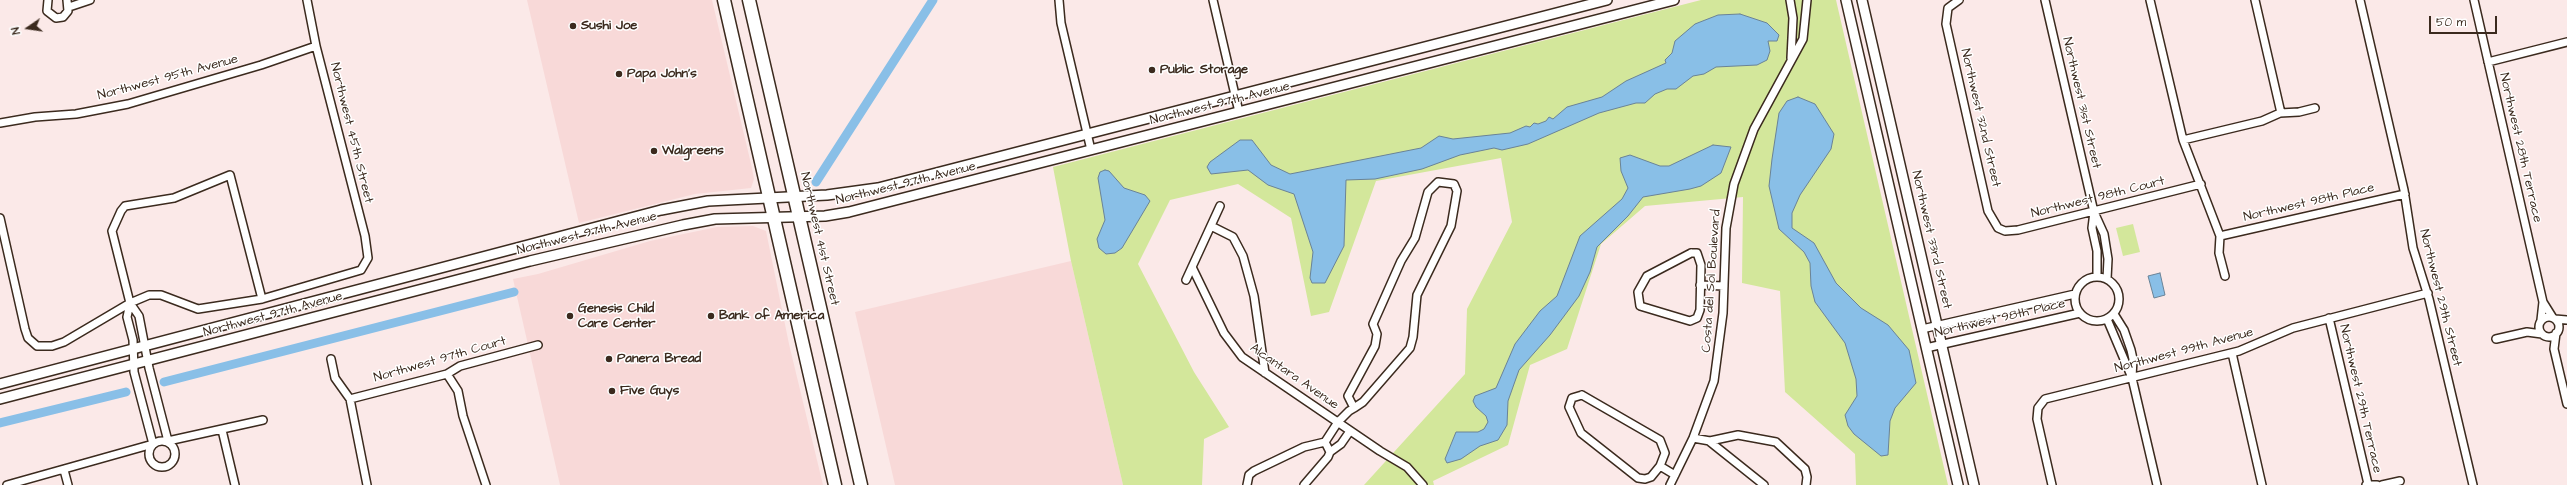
<!DOCTYPE html>
<style>
body{margin:0}
#map{position:relative;width:2567px;height:485px;overflow:hidden;background:#fbe9e8;font-family:"Architects Daughter",sans-serif}
canvas{display:block}
.north{position:absolute;left:8px;top:8px;width:40px;height:40px;-webkit-text-stroke:3px #fff;paint-order:stroke;rotate:257deg;font-size:11px;font-weight:700;line-height:16px;text-align:center;color:#3b2a1e}
.north::after{content:'';display:block;margin:auto;width:14px;height:18px;background:#3b2a1e;clip-path:polygon(50% 0,100% 100%,50% 72%,0 100%)}
.scale{position:absolute;left:2429px;top:16px;width:68px;height:18px;box-sizing:border-box;border:2px solid #3b2a1e;border-top:0;padding-left:5px;font-size:12px;line-height:14px;white-space:nowrap;color:#3b2a1e;-webkit-text-stroke:3px #fff;paint-order:stroke}
</style>
<div id="map">
<canvas width="2567" height="485"></canvas>
<div class="north">N</div>
<div class="scale">50 m</div>
</div>
<script>
const c = document.querySelector('canvas').getContext('2d');
c.lineJoin = 'round';
function paint(path, color) { c.fillStyle = color; c.fill(path, 'evenodd'); }
const poly = rows => new Path2D(rows.map(r => 'M' + r).join(''));
function strokePath(path, color, width, dash) { c.strokeStyle = color; c.lineWidth = width; c.lineCap = dash ? 'butt' : 'round'; c.setLineDash(dash || []); c.stroke(path); }
function label(font, color, halo, rows, align = 'center') {
  c.font = font + ' "Architects Daughter",sans-serif'; c.lineWidth = 3; c.setLineDash([]); c.textBaseline = 'middle'; c.strokeStyle = halo; c.fillStyle = color; for (const [text, x, y, turn = 0] of rows) {
    c.save(); c.translate(x, y); c.rotate((+turn || 0) * Math.PI / 180); c.textAlign = isNaN(turn) ? turn : align; if (halo) c.strokeText(text, 0, 0); c.fillText(text, 0, 0); c.restore();
  }
}
paint(poly([
 [527,0,712,0,752,168,754,179,751,188,695,194,579,223],
 [753,226,766,231,789,344,823,485,560,485,513,279,538,274,650,241,717,227],
 [1071,261,1123,485,895,485,855,312]
]), '#f8d9d8');
paint(poly([
 [1701,0,1836,0,1948,485,1856,485,1855,454,1785,392,1780,291,1742,283,1743,197,1645,206,1601,244,1567,349,1530,365,1508,445,1433,481,1434,485,1364,485,1465,374,1467,309,1512,222,1501,158,1376,181,1329,312,1311,316,1291,218,1238,184,1170,200,1138,264,1194,372,1229,427,1204,439,1202,485,1123,485,1071,261,1053,167],
 [2133,224,2140,252,2123,256,2116,228]
]), '#d3e79b');
const water = poly([
 [1740,14,1767,23,1779,35,1777,41,1768,41,1770,51,1767,60,1757,65,1716,67,1704,74,1693,76,1676,89,1667,89,1655,94,1645,103,1636,103,1599,113,1528,144,1502,150,1494,148,1460,155,1422,169,1375,179,1346,180,1344,246,1325,283,1312,283,1310,278,1313,252,1294,194,1268,185,1248,170,1211,174,1207,167,1210,162,1240,140,1252,140,1271,165,1290,174,1421,148,1439,136,1453,139,1510,133,1526,126,1530,127,1534,123,1538,124,1546,121,1549,117,1553,119,1567,107,1602,97,1626,81,1666,63,1665,60,1672,53,1675,41,1695,24,1718,15,1740,14],
 [1798,97,1815,104,1834,134,1831,149,1800,195,1792,213,1792,228,1814,243,1836,283,1861,308,1888,325,1909,350,1916,383,1895,408,1890,421,1888,455,1881,456,1854,434,1848,426,1845,415,1857,396,1856,379,1845,343,1815,302,1811,286,1810,263,1804,252,1779,229,1769,186,1772,159,1779,113,1787,101,1798,97],
 [1713,145,1731,147,1721,173,1701,186,1690,189,1643,197,1628,216,1597,247,1590,272,1579,296,1550,335,1519,370,1508,401,1507,425,1498,440,1480,446,1461,459,1447,463,1445,459,1456,432,1478,432,1484,429,1488,422,1486,416,1476,407,1473,401,1475,396,1496,388,1515,344,1540,311,1557,296,1580,236,1622,199,1628,188,1621,171,1620,158,1630,155,1660,166,1669,166,1713,145],
 [1105,170,1109,171,1124,188,1145,195,1150,201,1122,248,1115,253,1106,254,1099,248,1097,239,1105,220,1098,178,1100,172,1105,170],
 [2160,273,2165,295,2154,298,2148,276,2160,273]
]);
paint(water, '#89bfe7');
strokePath(water, '#6a8397', 1);
strokePath(poly([
 [816,182,933,0],
 [164,382,514,292],
 [0,423,126,392]
]), '#89bfe7', 9);
const minor = poly([
 [48,0,47,11,56,18,63,17,68,11,67,0],
 [1059,0,1061,23,1091,150],
 [1213,0,1239,112],
 [1790,0,1793,18,1791,58],
 [1959,0,1948,8,1946,24,1988,211,1998,228,2005,231,2018,230,2201,184],
 [2045,0,2094,212,2104,234,2108,259,2107,279],
 [2150,0,2183,140,2220,236,2219,253,2225,276],
 [2255,0,2281,113],
 [2360,0,2404,190,2413,248,2429,299,2473,485],
 [2474,0,2543,302,2553,318],
 [69,7,90,0],
 [2488,62,2567,42],
 [0,123,35,117,76,114,128,104,261,65,316,46],
 [2183,140,2262,121,2280,113,2299,112,2315,108],
 [2094,212,2092,228,2097,251,2097,277],
 [0,218,25,329,28,338,37,346,52,346,64,342,130,303,149,295,161,295,198,309,262,299,361,270,368,258,365,236,316,46,307,0],
 [1211,226,1233,237,1243,256,1254,296,1265,373],
 [2220,236,2405,194],
 [1691,253,1697,253,1701,265,1700,310,1697,318,1690,321,1640,306,1638,292,1647,276,1691,253],
 [1192,267,1224,333,1242,357,1380,451,1407,467,1423,485],
 '2075 299a22 22 0 1 1 44 0a22 22 0 1 1-44 0Z',
 [1186,280,1220,206],
 [1700,285,1724,286],
 [130,303,112,231,121,211,125,206,174,198,230,175,262,299],
 [2114,314,2124,330,2131,350,2133,359,2132,377],
 '2539 327a10 10 0 1 1 20 0a10 10 0 1 1-20 0Z',
 [2329,318,2368,484],
 [2107,319,2132,378,2157,485],
 [2555,319,2567,320],
 [2541,320,2543,302],
 [1922,329,2075,294],
 [2556,333,2554,349,2567,404],
 [2496,339,2527,332,2542,334],
 [1926,348,2080,313],
 [2232,353,2262,485],
 [331,359,335,378,350,399,367,485],
 [447,374,458,391,463,416,486,485],
 [1582,395,1660,440,1665,453,1660,466,1651,477,1645,479,1638,478,1581,433,1569,407,1572,398,1582,395],
 [350,399,447,374,460,366,538,345],
 [222,430,235,485],
 [1693,438,1710,441,1738,435,1776,442,1805,469,1807,477,1806,485],
 '149 454a13 13 0 1 1 26 0a13 13 0 1 1-26 0Z',
 [1709,441,1764,485],
 [1325,442,1338,422,1349,411,1354,408,1363,402,1410,348,1413,337,1417,295,1451,226,1457,191,1454,184,1438,182,1428,192,1415,238,1401,261,1373,324,1377,334,1375,346,1348,396,1354,408],
 [1330,452,1341,444,1350,431],
 [1660,466,1675,475],
 [64,470,68,485],
 [7,485,153,444,134,372,133,340,127,317,130,303,139,316,149,368,168,441,263,420],
 [1247,485,1249,475,1254,471,1304,447,1325,442,1330,452,1328,457,1304,485],
 [1670,485,1693,438,1714,381,1723,313,1726,228,1734,184,1754,129,1803,39,1807,0],
 [2052,485,2037,419,2038,408,2045,399,2239,351,2293,328,2428,293],
 [2366,485,2377,485],
 [2382,485,2400,481]
]);
const tertiary = poly([
 [1846,0,1958,485],
 [1862,0,1974,485],
 [0,384,661,210,708,201,827,195,878,188,1607,0],
 [0,399,530,261,683,225,715,219,825,216,849,212,1674,0]
]);
const primary = poly([
 [724,0,835,485],
 [749,0,861,485]
]);
strokePath(minor, '#3b2a1e', 10);
strokePath(tertiary, '#3b2a1e', 12);
strokePath(primary, '#3b2a1e', 15);
strokePath(minor, '#fff', 7);
strokePath(tertiary, '#fff', 9);
strokePath(primary, '#fff', 12);
for (const [x, y, r, color] of [
 [573,26,4,"#3b2a1e"],
 [1152,70,4,"#3b2a1e"],
 [619,74,4,"#3b2a1e"],
 [654,151,4,"#3b2a1e"],
 [570,316,4,"#3b2a1e"],
 [711,316,4,"#3b2a1e"],
 [609,359,4,"#3b2a1e"],
 [612,391,4,"#3b2a1e"]
]) { const dot = new Path2D(); dot.arc(x, y, r, 0, 2 * Math.PI); c.fillStyle = color; c.fill(dot); strokePath(dot, '#fff', 1.5); }
label('bold 13px', '#3b2a1e', '#fff', [
 ["Sushi Joe",581,26],
 ["Public Storage",1160,70],
 ["Papa John's",627,74],
 ["Walgreens",662,151],
 ["Genesis Child",578,309],
 ["Care Center",578,324],
 ["Bank of America",719,316],
 ["Panera Bread",617,359],
 ["Five Guys",620,391]
], 'left');
label('13px', '#3b2a1e', '#fff', [
 ["Northwest 95th Avenue",168,78,-15],
 ["Northwest 31st Street",2081,103,77],
 ["Northwest 97th Avenue",1220,104,-14],
 ["Northwest 32nd Street",1980,118,77],
 ["Northwest 45th Street",351,133,76],
 ["Northwest 28th Terrace",2520,148,77],
 ["Northwest 97th Avenue",906,184,-14],
 ["Northwest 98th Court",2098,198,-14],
 ["Northwest 98th Place",2309,203,-13],
 ["Northwest 97th Avenue",587,234,-14],
 ["Northwest 41st Street",819,239,77],
 ["Northwest 33rd Street",1931,240,77],
 ["Costa del Sol Boulevard",1712,281,-86],
 ["Northwest 29th Street",2440,298,76],
 ["Northwest 97th Avenue",273,315,-15],
 ["Northwest 98th Place",2000,319,-13],
 ["Northwest 99th Avenue",2184,351,-15],
 ["Northwest 97th Court",440,360,-16],
 ["Alcantara Avenue",1294,377,35],
 ["Northwest 29th Terrace",2360,399,77]
]);
</script>
